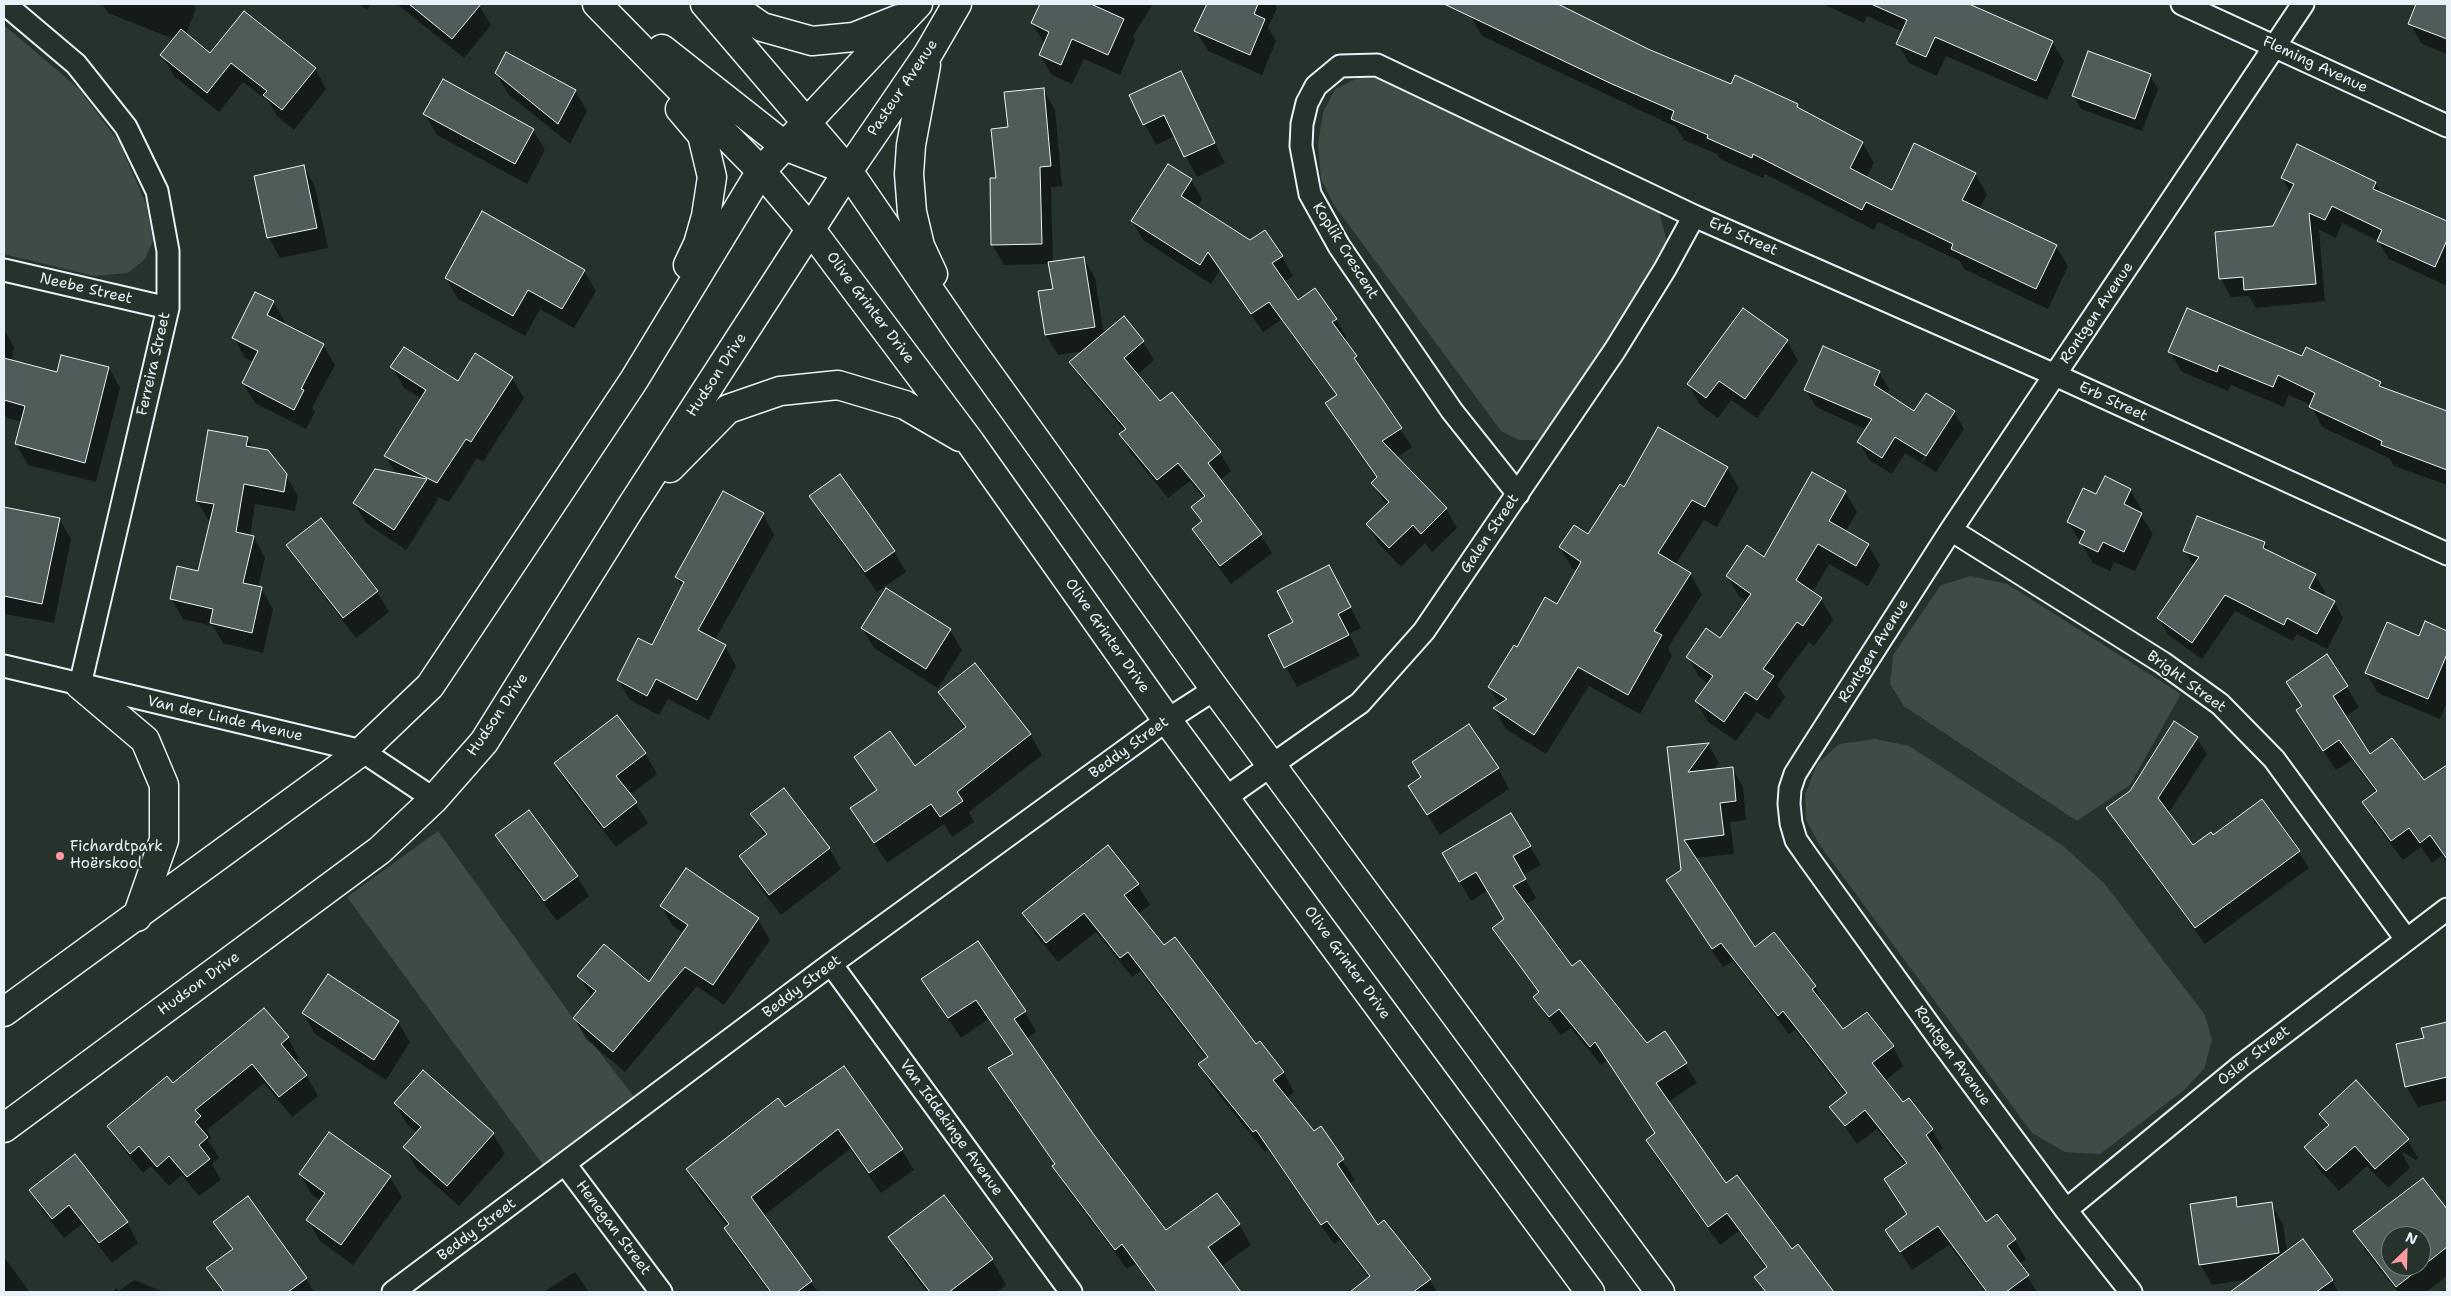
<!DOCTYPE html>
<meta charset="utf-8">
<style>
body{margin:0}
#map{position:relative;width:2451px;height:1296px;overflow:hidden;background:#26332d;font-family:"Shantell Sans",sans-serif}
canvas{display:block}
.frame{position:absolute;inset:0;border:5px solid #e8f1f8;pointer-events:none}
.north{position:absolute;left:2381px;top:1226px;width:50px;height:50px;box-sizing:border-box;background:#26332d;border:1px solid #747f7e;border-radius:50%;rotate:24deg;font-size:14px;font-weight:700;line-height:20px;text-align:center;color:#e8f1f8}
.north::after{content:'';display:block;margin:auto;width:18px;height:22px;background:#ff9aa2;clip-path:polygon(50% 0,100% 100%,50% 72%,0 100%)}
</style>
<div id="map">
<canvas width="2451" height="1296"></canvas>
<div class="frame"></div>
<div class="north">N</div>
</div>
<script>
const c = document.querySelector('canvas').getContext('2d');
c.lineJoin = 'round';
function paint(path, color) { c.fillStyle = color; c.fill(path, 'evenodd'); }
const poly = rows => new Path2D(rows.map(r => 'M' + r).join(''));
function strokePath(path, color, width, dash) { c.strokeStyle = color; c.lineWidth = width; c.lineCap = dash ? 'butt' : 'round'; c.setLineDash(dash || []); c.stroke(path); }
function label(font, color, halo, rows, align = 'center') {
  c.font = font + ' "Shantell Sans",sans-serif'; c.lineWidth = 4; c.setLineDash([]); c.textBaseline = 'middle'; c.strokeStyle = halo; c.fillStyle = color; for (const [text, x, y, turn = 0] of rows) {
    c.save(); c.translate(x, y); c.rotate((+turn || 0) * Math.PI / 180); c.textAlign = isNaN(turn) ? turn : align; if (halo) c.strokeText(text, 0, 0); c.fillText(text, 0, 0); c.restore();
  }
}
paint(poly([
 [4,25,79,89,119,142,146,204,153,241,145,259,128,273,94,276,4,254],
 [1362,76,1388,77,1634,191,1659,212,1667,242,1657,273,1559,428,1539,440,1519,440,1501,431,1334,205,1321,179,1318,144,1323,113,1335,89],
 [1971,576,2007,584,2181,694,2130,785,2077,821,1904,706,1890,684,1893,655,1941,585],
 [1875,739,1909,746,2062,845,2104,883,2205,1015,2212,1040,2204,1069,2184,1090,2100,1154,2065,1152,2032,1133,1819,844,1806,820,1805,794,1817,764,1839,744],
 [438,831,573,1018,638,1102,546,1169,347,897]
]), '#3e4b47');
paint(poly([
 [102,4,193,4,196,9,186,34,211,55,315,68,326,89,294,130,277,116,269,102,243,82,219,112,174,76,162,55,174,39,108,13],
 [359,4,371,4,367,10],
 [397,4,478,4,491,25,464,58],
 [1041,4,1153,4,1133,36,1135,40,1120,75,1084,59,1072,84,1052,75,1040,55,1045,44,1032,23],
 [1208,4,1275,4,1277,8,1268,27,1276,41,1262,75,1208,51,1196,31],
 [1476,4,1556,4,1648,50,1732,86,1797,104,1801,111,1862,142,1874,163,1866,178,1893,191,1975,174,1987,194,1979,209,2056,246,2068,266,2048,309,1964,269,1960,261,1878,222,1874,230,1765,174,1763,178,1720,159,1717,154,1684,140,1676,127,1482,36,1470,15],
 [1823,4,1966,4,2052,42,2064,61,2047,100,1946,56,1937,76,1909,63,1898,43,1903,32,1867,16,1864,23],
 [2418,4,2447,4,2447,54,2422,44,2410,24],
 [496,73,575,91,587,111,570,144,508,94],
 [1180,73,1225,163,1197,177,1175,136,1156,145,1130,96],
 [2150,75,2158,89,2142,131,2081,109,2073,95],
 [1043,89,1055,110,1062,186,1051,187,1053,263,1083,258,1095,278,1104,335,1123,318,1143,342,1154,360,1137,375,1160,403,1172,393,1220,453,1231,471,1219,481,1261,535,1272,553,1231,584,1204,548,1193,530,1202,523,1193,507,1204,499,1190,481,1168,498,1131,453,1121,434,1124,431,1082,380,1071,362,1084,351,1058,355,1046,335,1054,290,1050,264,1004,265,992,244,998,179,1009,128],
 [425,114,533,130,545,150,527,184,437,135],
 [1168,165,1191,180,1202,199,1197,208,1250,242,1282,257,1293,276,1284,282,1298,302,1336,319,1347,338,1344,340,1367,376,1365,377,1412,447,1396,458,1446,509,1457,528,1432,552,1425,543,1401,567,1378,543,1367,524,1387,506,1372,483,1377,479,1326,404,1337,396,1281,320,1263,332,1220,270,1211,284,1143,240,1132,221],
 [304,167,315,187,328,248,280,258,269,238],
 [2282,178,2376,183,2382,195,2447,223,2447,286,2389,259,2378,241,2342,223,2336,238,2319,230,2325,301,2256,308,2249,296,2231,297,2221,279,2216,233,2274,227,2291,193],
 [584,271,596,291,574,328,540,309,525,336,458,299,446,278],
 [273,302,285,322,283,325,323,345,335,365,312,408,315,412,306,429,255,403,243,383,253,362,245,358,234,338],
 [4,329,14,347,11,361,58,373,109,368,120,388,96,482,28,465,16,444,22,422,7,418,4,412],
 [1787,341,1798,361,1757,418,1731,400,1718,418,1700,405,1688,384],
 [2170,352,2302,358,2380,383,2383,389,2447,413,2447,485,2394,466,2389,458,2322,427,2311,405,2289,395,2284,407,2231,385,2228,391,2182,372],
 [392,367,458,383,512,378,524,398,483,462,477,458,449,502,436,496,438,500,406,550,366,523,354,503,396,474,385,456,422,399,404,388],
 [1879,372,1889,389,1887,395,1914,413,1954,412,1964,429,1936,472,1905,453,1892,474,1869,460,1859,442,1867,430,1816,407,1806,390],
 [1949,418,1952,418,1923,462,1921,461],
 [247,438,253,448,286,475,298,496,295,511,255,504,250,536,254,537,265,558,258,587,261,588,273,609,263,653,223,643,213,626,183,619,171,598,199,573,212,522,209,521,197,501],
 [1727,468,1739,488,1717,527,1704,520,1675,565,1690,574,1702,594,1668,648,1672,656,1640,714,1589,686,1546,754,1506,729,1494,709,1500,705,1489,687,1517,649,1558,606,1577,571,1572,568,1560,548,1588,536,1624,489],
 [2130,490,2142,510,2140,514,2153,534,2135,571,2114,562,2110,571,2093,563,2068,522,2096,496],
 [1845,492,1857,512,1845,532,1868,545,1880,565,1868,586,1829,564,1812,593,1821,599,1833,620,1814,646,1809,642,1777,685,1785,697,1769,720,1757,712,1736,741,1708,722,1696,701,1709,684,1699,677,1688,657,1720,639,1747,602,1739,596,1727,576,1764,559],
 [811,497,894,551,906,572,877,592,823,517],
 [4,509,59,519,71,539,54,623,4,614],
 [763,514,774,535,715,640,725,646,736,666,709,720,668,699,659,715,630,700,618,680,653,647,683,588,676,577],
 [321,520,377,592,389,612,356,638,300,565,288,545],
 [2264,543,2270,553,2315,575,2325,592,2323,596,2334,602,2343,618,2327,649,2297,634,2293,641,2235,611,2202,659,2168,635,2158,618,2194,567,2185,551],
 [1340,587,1361,628,1349,634,1360,656,1297,687,1286,667,1295,623],
 [2426,621,2447,632,2447,701,2440,719,2378,693,2366,673,2419,637],
 [862,628,950,630,962,650,938,688,874,648],
 [2327,656,2359,707,2345,717,2370,756,2423,782,2447,766,2447,862,2442,855,2432,863,2421,847,2403,860,2375,823,2364,803,2376,793,2352,760,2336,770,2309,730,2297,710,2302,707,2287,682],
 [940,692,1030,734,1042,755,969,812,974,822,952,837,944,824,887,863,852,809,877,791,856,758,914,768,965,729],
 [2197,738,2207,754,2168,814,2193,847,2212,836,2299,852,2309,868,2205,944,2118,825,2108,809],
 [1708,744,1719,763,1714,770,1732,768,1743,787,1746,820,1730,822,1734,854,1695,858,1755,949,1774,934,1815,987,1825,1007,1843,1031,1893,1047,1903,1066,1885,1081,1903,1104,1909,1100,1932,1130,1943,1149,1938,1153,1986,1224,2015,1240,2026,1259,2019,1264,2037,1292,1985,1292,1949,1245,1912,1270,1886,1230,1908,1215,1885,1180,1906,1166,1877,1129,1857,1144,1831,1107,1846,1095,1795,1030,1789,1034,1733,961,1723,967,1678,899,1667,880,1682,871,1669,748],
 [645,753,657,774,630,795,648,823,616,847,567,784,555,764],
 [1498,768,1509,789,1440,835,1409,786,1422,778],
 [752,814,829,848,841,869,781,915,752,877,740,856,765,837],
 [1511,814,1541,865,1523,875,1536,898,1525,905,1572,968,1646,1044,1665,1032,1697,1083,1668,1102,1726,1185,1791,1251,1798,1246,1832,1292,1765,1292,1756,1277,1766,1269,1739,1231,1720,1245,1658,1160,1648,1141,1656,1135,1607,1061,1601,1065,1571,1028,1561,1035,1546,1016,1535,997,1539,993,1494,928,1506,920,1488,890,1471,901,1443,854],
 [496,835,577,876,589,896,557,921,508,856],
 [1138,885,1150,905,1138,914,1164,947,1283,1072,1294,1092,1286,1099,1313,1132,1321,1128,1355,1180,1349,1184,1378,1227,1430,1280,1437,1292,1352,1292,1370,1279,1340,1240,1334,1244,1268,1150,1265,1152,1211,1085,1200,1065,1207,1059,1140,971,1132,977,1096,932,1058,962,1035,934,1024,914],
 [661,906,758,919,770,940,724,1005,697,986,625,1072,586,1039,574,1018,592,998,579,976,649,984,683,933,673,926],
 [923,980,1025,1012,1036,1032,1026,1039,1093,1135,1166,1231,1239,1224,1251,1245,1220,1267,1238,1292,1156,1292,1135,1264,1127,1269,1065,1186,1055,1165,990,1068,1013,1056,988,1019,961,1038],
 [303,1013,398,1022,410,1042,386,1080,315,1034],
 [2447,1024,2447,1100,2418,1107,2406,1086,2425,1039,2423,1029],
 [288,1038,299,1058,295,1062,306,1075,318,1096,292,1117,264,1083,207,1130,211,1138,208,1140,219,1158,212,1164,221,1180,199,1196,182,1175,169,1186,151,1166,143,1173,121,1146,109,1126,173,1085],
 [423,1071,493,1134,505,1154,459,1206,416,1168,405,1147,417,1133,407,1124,395,1103],
 [785,1109,902,1150,914,1170,881,1193,850,1149,763,1216,818,1292,769,1292,737,1249,725,1229,728,1227,699,1190,687,1169],
 [2320,1114,2406,1138,2418,1158,2416,1160,2401,1151,2410,1168,2388,1188,2367,1166,2339,1191,2318,1168,2306,1147,2328,1127],
 [300,1174,390,1177,402,1197,353,1265,320,1241,308,1220,321,1201,312,1195],
 [2423,1179,2447,1211,2447,1276,2426,1292,2398,1292,2366,1252,2355,1231],
 [2391,1236,2421,1236,2421,1266,2391,1266],
 [30,1190,127,1222,138,1243,112,1263,82,1224,64,1238,42,1210],
 [944,1196,992,1260,1006,1285,997,1292,927,1292,904,1262,889,1237],
 [248,1198,306,1279,314,1292,222,1292,220,1289,208,1269,233,1251,215,1222],
 [2235,1199,2240,1208,2271,1204,2283,1224,2287,1252,2332,1281,2338,1292,2233,1292,2250,1279,2212,1285,2200,1264],
 [4,1257,29,1291,30,1292,4,1292],
 [575,1272,589,1292,546,1292,545,1291],
 [134,1280,164,1292,113,1292,116,1288,119,1291]
]), '#0007');
const building = poly([
 [409,4,481,4,452,39,409,4],
 [1040,4,1091,4,1124,19,1108,55,1072,39,1061,65,1039,55,1049,32,1031,23,1040,4],
 [1207,4,1258,4,1254,14,1265,19,1250,55,1194,31,1207,4],
 [1444,4,1558,4,1648,49,1731,84,1735,75,1798,104,1797,107,1863,142,1850,168,1892,190,1914,143,1976,173,1962,200,2057,245,2036,289,1951,249,1953,244,1866,202,1862,210,1753,154,1752,158,1707,138,1708,135,1671,119,1674,111,1612,84,1444,4],
 [1871,4,1969,4,2053,41,2036,81,1935,37,1926,57,1896,44,1907,20,1871,4],
 [2416,4,2447,4,2447,39,2408,24,2416,4],
 [244,11,316,68,282,110,263,95,267,91,231,63,207,93,160,55,181,29,210,53,244,11],
 [2088,51,2151,74,2135,119,2072,96,2088,51],
 [506,52,576,90,558,124,495,73,506,52],
 [1181,71,1215,143,1184,157,1164,115,1143,125,1129,95,1181,71],
 [443,79,534,129,515,164,423,114,443,79],
 [1044,88,1051,166,1040,167,1042,244,991,245,990,178,996,178,991,129,1008,127,1004,92,1044,88],
 [2297,144,2376,182,2373,189,2447,221,2447,240,2435,267,2377,241,2382,230,2332,206,2325,220,2309,213,2316,284,2244,290,2243,277,2219,279,2215,232,2273,226,2294,184,2281,178,2297,144],
 [1168,164,1192,179,1181,196,1250,240,1265,230,1283,256,1272,263,1298,300,1315,288,1337,319,1332,322,1357,356,1354,358,1402,428,1382,441,1447,508,1421,534,1413,525,1389,548,1366,524,1389,502,1371,483,1377,477,1325,403,1337,395,1269,302,1251,314,1208,252,1200,265,1131,221,1168,164],
 [304,165,317,228,267,238,254,176,304,165],
 [482,211,585,270,562,309,528,290,513,316,445,278,482,211],
 [1084,257,1095,327,1045,335,1038,291,1053,289,1048,262,1084,257],
 [255,292,274,301,267,315,324,344,301,389,304,390,294,410,242,383,258,351,232,338,255,292],
 [1743,308,1788,340,1745,399,1719,381,1706,398,1687,384,1743,308],
 [2187,308,2302,356,2306,347,2381,382,2379,386,2447,411,2447,470,2381,445,2382,441,2309,407,2315,393,2278,375,2273,387,2219,365,2217,372,2168,352,2187,308],
 [1124,316,1144,341,1124,358,1160,401,1172,392,1221,452,1208,463,1262,534,1220,566,1192,529,1202,521,1191,507,1205,496,1178,463,1157,480,1119,434,1126,429,1069,362,1124,316],
 [1823,346,1880,371,1874,385,1914,411,1926,393,1955,411,1926,456,1895,437,1882,458,1857,442,1872,419,1804,390,1823,346],
 [404,347,458,381,475,353,513,377,471,442,466,439,437,483,384,456,426,390,390,367,404,347],
 [61,355,109,367,85,463,15,444,25,406,4,400,4,358,57,372,61,355],
 [1658,427,1728,467,1705,507,1692,500,1658,553,1691,573,1654,631,1662,635,1628,695,1578,667,1534,735,1493,708,1507,699,1488,687,1514,645,1517,647,1545,597,1557,604,1581,562,1559,547,1574,525,1588,534,1620,484,1624,487,1658,427],
 [208,430,248,437,246,446,268,450,287,474,284,492,244,484,236,532,254,536,243,583,262,587,252,633,210,623,213,609,170,599,177,566,198,571,214,504,196,501,208,430],
 [375,469,427,479,394,530,353,503,375,469],
 [1812,472,1846,491,1829,521,1869,544,1856,566,1818,544,1796,580,1822,598,1803,626,1797,622,1763,669,1774,676,1757,700,1745,692,1724,722,1695,701,1713,676,1686,657,1706,628,1720,638,1751,594,1726,576,1747,545,1764,557,1812,472],
 [840,474,895,551,865,572,809,496,840,474],
 [2105,476,2131,489,2124,504,2142,513,2124,552,2103,542,2098,552,2079,543,2085,531,2067,522,2083,488,2096,494,2105,476],
 [723,491,764,513,698,630,726,645,697,700,656,679,647,696,617,680,638,638,652,645,684,582,675,577,723,491],
 [4,507,60,518,42,604,4,596,4,507],
 [2197,516,2265,542,2263,548,2316,574,2309,588,2335,601,2317,634,2287,618,2284,625,2225,595,2192,643,2157,618,2199,557,2183,551,2197,516],
 [321,518,378,591,343,618,286,545,321,518],
 [1329,565,1351,607,1338,614,1349,635,1284,668,1268,635,1293,622,1277,591,1329,565],
 [886,588,951,629,926,669,861,628,886,588],
 [2425,621,2447,631,2447,654,2428,699,2365,673,2387,622,2419,636,2425,621],
 [2327,654,2348,686,2333,696,2370,754,2392,738,2424,780,2447,765,2447,859,2430,835,2420,843,2409,828,2391,841,2362,802,2377,791,2339,740,2323,751,2296,710,2302,706,2286,682,2327,654],
 [975,663,1031,734,957,792,963,801,940,817,931,804,874,843,850,808,877,790,854,757,890,731,915,766,966,727,938,692,975,663],
 [617,715,646,753,616,776,637,802,604,828,554,763,617,715],
 [2174,721,2198,737,2158,798,2193,845,2211,832,2213,835,2262,799,2300,851,2195,928,2106,808,2130,791,2174,721],
 [1469,724,1499,768,1427,815,1408,786,1421,777,1412,762,1469,724],
 [1709,743,1688,772,1733,767,1736,801,1720,803,1724,835,1684,840,1755,947,1774,932,1816,986,1812,989,1843,1029,1867,1012,1894,1046,1872,1063,1903,1102,1909,1098,1933,1129,1926,1135,1986,1222,1997,1214,2016,1239,2007,1246,2029,1275,2006,1292,1987,1292,1938,1226,1900,1252,1885,1230,1907,1214,1884,1179,1907,1163,1865,1110,1845,1126,1829,1107,1847,1093,1783,1011,1778,1016,1721,943,1712,949,1666,880,1681,870,1667,747,1709,743],
 [784,788,830,848,769,895,739,856,767,834,750,814,784,788],
 [529,810,578,876,544,901,495,835,529,810],
 [1511,813,1531,846,1513,856,1526,879,1513,886,1572,966,1580,960,1647,1043,1665,1031,1687,1063,1656,1083,1726,1183,1737,1175,1792,1249,1798,1244,1834,1292,1766,1292,1754,1277,1767,1267,1727,1213,1708,1227,1646,1140,1655,1133,1595,1042,1590,1047,1559,1009,1549,1017,1533,997,1539,992,1492,928,1504,919,1476,872,1459,882,1442,853,1511,813],
 [1108,845,1139,884,1124,895,1164,945,1175,937,1256,1044,1260,1041,1284,1072,1273,1080,1314,1131,1321,1126,1344,1159,1337,1164,1378,1225,1384,1220,1431,1279,1413,1292,1350,1292,1370,1276,1327,1221,1321,1225,1256,1130,1253,1132,1198,1064,1208,1057,1128,952,1120,958,1084,913,1046,943,1022,913,1108,845],
 [686,868,759,918,713,985,685,967,613,1052,573,1018,596,991,577,976,604,944,649,982,688,925,660,906,686,868],
 [978,941,1026,1011,1014,1019,1094,1135,1166,1230,1217,1193,1240,1224,1208,1247,1241,1292,1157,1292,1122,1244,1115,1250,1052,1166,1055,1164,988,1068,1013,1054,976,1000,948,1018,921,979,978,941],
 [328,974,399,1021,374,1060,302,1013,328,974],
 [264,1008,289,1037,281,1044,307,1075,279,1097,252,1064,195,1110,201,1116,195,1122,208,1137,199,1145,210,1159,187,1177,169,1156,157,1167,139,1146,130,1154,107,1126,167,1076,173,1083,264,1008],
 [2447,1022,2447,1077,2405,1087,2396,1044,2424,1038,2421,1028,2447,1022],
 [844,1066,903,1149,869,1173,838,1129,751,1197,812,1281,797,1292,771,1292,724,1228,729,1224,686,1169,778,1098,785,1107,844,1066],
 [423,1070,494,1133,447,1186,403,1147,421,1127,394,1103,423,1070],
 [2356,1080,2409,1139,2375,1169,2355,1146,2326,1171,2304,1147,2329,1125,2319,1114,2356,1080],
 [329,1132,391,1176,341,1245,306,1220,325,1193,299,1174,329,1132],
 [75,1154,128,1222,99,1243,69,1205,52,1219,29,1190,75,1154],
 [2423,1178,2447,1209,2447,1247,2396,1287,2353,1231,2423,1178],
 [2391,1236,2421,1236,2421,1266,2391,1266,2391,1236],
 [944,1195,993,1259,949,1292,930,1292,888,1237,944,1195],
 [248,1196,307,1278,288,1292,224,1292,206,1268,233,1249,213,1222,248,1196],
 [2236,1197,2237,1207,2272,1202,2279,1253,2199,1265,2190,1204,2236,1197],
 [2303,1239,2333,1280,2316,1292,2230,1292,2303,1239]
]);
paint(building, '#505c59');
strokePath(building, '#e8f1f8', 1);
const street = poly([
 [5,4,76,64,126,127,157,191,168,251,168,308,80,685],
 [2182,4,2447,126],
 [4,270,168,308],
 [1518,494,1452,411,1339,246,1310,194,1301,146,1302,124,1307,103,1316,86,1340,66,1377,65,1694,216,2055,375,2447,554],
 [1951,530,2163,663,2220,704,2274,759,2406,939],
 [4,666,362,751,434,799],
 [1225,798,1360,703,1424,631,1615,350,1665,269,1694,216],
 [831,964,1071,1292],
 [565,1164,661,1292],
 [2066,1210,2241,1066,2447,909],
 [393,1292,831,964,1167,720,1215,689],
 [2131,1292,2066,1210,1940,1040,1810,860,1796,840,1791,823,1789,804,1790,789,1795,774,1805,758,1951,530,2303,4]
]);
const secondary = poly([
 [597,4,761,171,811,230,970,442,1167,720,1590,1292],
 [705,4,848,171,961,336,1215,689,1660,1292],
 [729,4,762,27,812,41,854,37,899,19],
 [662,49,785,146,844,169],
 [926,65,911,145,909,174,912,212,920,246,933,274],
 [680,109,702,135,712,177,706,216,698,244,688,265],
 [670,468,728,409,780,391,838,385,905,405,960,437],
 [80,685,145,740,164,785,164,840,137,917],
 [4,1012,362,751,430,686,634,380,761,171,918,4],
 [4,1128,380,850,434,799,484,742,629,510,848,171,928,54,957,4]
]);
strokePath(street, '#e8f1f8', 25);
strokePath(secondary, '#e8f1f8', 31);
strokePath(street, '#26332d', 21);
strokePath(secondary, '#26332d', 28);
for (const [x, y, r, color] of [
 [60,856,5,"#ff9aa2"]
]) { const dot = new Path2D(); dot.arc(x, y, r, 0, 2 * Math.PI); c.fillStyle = color; c.fill(dot); strokePath(dot, '#26332d', 2); }
label('15px', '#e8f1f8', '#26332d', [
 ["Fleming Avenue",2315,65,25],
 ["Pasteur Avenue",903,88,-56],
 ["Erb Street",1743,237,24],
 ["Koplik Crescent",1345,251,58],
 ["Neebe Street",86,289,13],
 ["Olive Grinter Drive",870,308,53],
 ["Rontgen Avenue",2097,313,-56],
 ["Ferreira Street",154,364,-77],
 ["Hudson Drive",717,375,-57],
 ["Erb Street",2113,402,25],
 ["Galen Street",1490,534,-56],
 ["Olive Grinter Drive",1107,636,55],
 ["Rontgen Avenue",1874,651,-58],
 ["Bright Street",2186,682,36],
 ["Hudson Drive",498,715,-56],
 ["Van der Linde Avenue",225,719,13],
 ["Beddy Street",1129,748,-36],
 ["Olive Grinter Drive",1347,963,54],
 ["Hudson Drive",199,984,-36],
 ["Beddy Street",802,987,-37],
 ["Rontgen Avenue",1952,1056,54],
 ["Osler Street",2254,1056,-38],
 ["Van Iddekinge Avenue",951,1128,54],
 ["Henegan Street",613,1228,53],
 ["Beddy Street",477,1230,-37]
]);
label('15px', '#e8f1f8', '#26332d', [
 ["Fichardtpark",70,847],
 ["Hoërskool",70,864]
], 'left');
</script>
